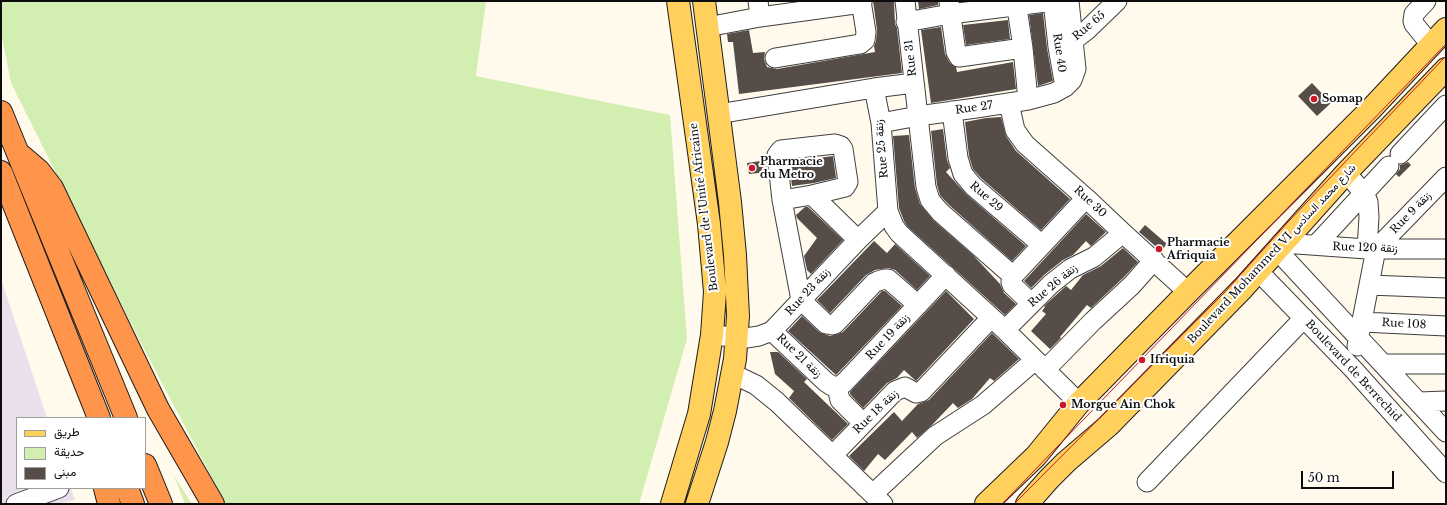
<!DOCTYPE html>
<meta charset="utf-8">
<style>
body{margin:0}
#map{position:relative;width:1447px;height:505px;overflow:hidden;background:#fffaec;font-family:"Libre Baskerville",Vazirmatn,serif}
canvas{display:block}
.frame{position:absolute;inset:0;border:2px solid #0c0c0c;pointer-events:none}
.legend{position:absolute;left:16px;top:417px;width:130px;height:72px;box-sizing:border-box;background:#fff;border:1px solid #9e9e9e;margin:0;padding:5px 7px;list-style:none;font-size:12px;color:#0c0c0c}
.legend li{display:flex;align-items:center;gap:8px;height:20px}
.legend b{width:20px;border:1px solid #9e9e9e}
.scale{position:absolute;left:1301px;top:471px;width:93px;height:18px;box-sizing:border-box;border:2px solid #0c0c0c;border-top:0;padding-left:5px;font-size:12px;line-height:14px;white-space:nowrap;color:#0c0c0c;-webkit-text-stroke:3px #fff;paint-order:stroke}
</style>
<div id="map">
<canvas width="1447" height="505"></canvas>
<div class="frame"></div>
<ul class="legend">
<li><b style="height:5px;background:#ffd05c"></b>طريق</li>
<li><b style="height:11px;background:#d3eeb1"></b>حديقة</li>
<li><b style="height:11px;background:#564d48"></b>مبنى</li>
</ul>
<div class="scale">50 m</div>
</div>
<script>
const c = document.querySelector('canvas').getContext('2d');
c.lineJoin = 'round';
function paint(path, color) { c.fillStyle = color; c.fill(path, 'evenodd'); }
const poly = rows => new Path2D(rows.map(r => 'M' + r).join(''));
function strokePath(path, color, width, dash) { c.strokeStyle = color; c.lineWidth = width; c.lineCap = dash ? 'butt' : 'round'; c.setLineDash(dash || []); c.stroke(path); }
function label(font, color, halo, rows, align = 'center') {
  c.font = font + ' "Libre Baskerville",Vazirmatn,serif'; c.lineWidth = 4; c.setLineDash([]); c.textBaseline = 'middle'; c.strokeStyle = halo; c.fillStyle = color; for (const [text, x, y, turn = 0] of rows) {
    c.save(); c.translate(x, y); c.rotate((+turn || 0) * Math.PI / 180); c.textAlign = isNaN(turn) ? turn : align; if (halo) c.strokeText(text, 0, 0); c.fillText(text, 0, 0); c.restore();
  }
}
paint(poly([
 [1,279,47,418,17,418,17,488,71,488,75,500,58,504,1,504]
]), '#eadfec');
paint(poly([
 [1,1,486,1,476,76,670,115,687,339,639,504,226,504,143,347,11,83,1,32],
 [174,476,192,504,185,504]
]), '#d3eeb1');
paint(poly([
 [873,1,894,1,895,24,897,28,902,73,739,94,733,42,728,42,727,34,749,30,753,53,765,52,764,59,767,67,777,69,875,52,874,46,876,41,877,30],
 [918,1,938,1,938,5,919,9],
 [1043,13,1047,48,1053,81,1038,86,1029,15],
 [1008,20,1010,39,966,45,963,25],
 [941,27,945,54,950,63,956,67,957,72,1013,62,1016,89,931,103,921,30],
 [1312,83,1331,103,1317,116,1298,96],
 [1001,117,1006,136,1016,151,1070,199,1041,230,981,178,973,169,969,156,965,122,986,118],
 [943,129,947,160,950,168,946,172,966,194,1026,246,1012,261,948,204,940,195,937,185,931,131],
 [909,135,915,188,920,204,933,220,973,255,1000,284,1004,293,1016,304,1005,315,907,226,904,221,899,208,893,136],
 [833,156,836,178,814,183,792,186,789,162],
 [767,160,768,172,749,174,747,163],
 [1408,162,1411,165,1399,177,1396,174,1400,169,1400,165,1404,164],
 [805,207,808,207,843,240,811,274,807,270,804,256,817,238,797,218,796,215],
 [1086,214,1106,232,1091,246,1086,241,1073,255,1063,260,1044,275,1031,288,1024,281],
 [1145,225,1167,244,1161,251,1139,232],
 [874,241,887,253,895,244,930,276,917,290,895,270,888,268,875,270,866,275,830,313,817,300],
 [1123,248,1138,262,1124,277,1091,308,1087,305,1060,337,1061,338,1050,349,1031,331,1046,314,1042,311,1045,307,1044,306,1066,286,1071,290,1083,275,1101,266],
 [882,291,885,291,902,306,836,375,788,331,802,316,819,332,830,336,838,334,843,332],
 [946,291,974,319,916,381,904,370,897,378,887,383,863,408,850,394,850,392],
 [992,333,1019,359,994,381,990,378,972,399,958,408,953,403,932,425,917,438,912,432,885,460,878,454,864,471,849,456,894,412,902,421,918,404,929,400],
 [770,352,778,352,807,379,804,382,848,424,832,440,789,398,794,391,775,374]
]), '#564d48');
const minor = poly([
 [758,1,760,17],
 [905,1,926,187,930,200,940,212,1013,276],
 [1016,1,1023,48,1028,100],
 [1053,1,1058,47,1065,87],
 [1426,1,1414,14,1413,21,1414,24,1431,45],
 [949,2,956,52,959,57,1023,48],
 [906,22,950,14,1054,1],
 [707,27,760,17,862,3],
 [1064,44,1074,40,1087,30,1117,1],
 [775,58,860,44,865,40,866,32,861,1],
 [874,88,881,123,888,211,894,226,899,233,1005,330,1079,403],
 [1009,103,1015,130,1025,144,1086,198,1123,233,1188,292],
 [952,111,958,158,963,174,973,186,1042,245],
 [718,114,874,88,914,83],
 [881,123,918,116,976,108,1028,100,1054,93,1065,87,1072,80,1076,69,1069,1],
 [1400,154,1446,105],
 [1346,173,1364,193,1368,202,1369,217,1367,249],
 [812,195,858,240],
 [782,200,812,195,845,187,848,182,843,149,841,146,835,144,781,150,777,155,782,200,801,300,826,324,832,325,835,324,874,283,878,281,885,279,888,279,918,305],
 [1283,243,1367,249,1446,249],
 [1316,245,1389,166],
 [1277,250,1446,432],
 [1258,271,1353,369,1446,473],
 [1369,285,1446,288],
 [1031,303,1012,285,1011,282,1013,276,1086,198],
 [1362,322,1446,326],
 [1005,330,1051,284,1070,269,1094,257,1123,233],
 [772,331,826,382,832,386,840,386,845,382,946,275],
 [712,335,746,338,759,336,772,331,858,240,888,211],
 [1357,346,1376,249,1446,177],
 [1383,364,1446,364],
 [1045,370,1093,321,1132,285,1154,260],
 [733,374,756,385,777,402,883,504],
 [837,387,840,400,863,423],
 [1419,402,1446,401],
 [833,455,895,391,905,387,916,393,921,392,991,318],
 [1147,482,1304,318],
 [873,494,935,436,983,405,1035,360],
 [16,504,59,488]
]);
const major = poly([
 [672,504,699,414,712,335,715,292,709,224,678,1],
 [697,504,717,442,725,411,735,359,738,316,735,255,730,202,704,1],
 [986,504,1036,456,1079,403,1188,292,1372,108,1446,29],
 [1027,504,1049,479,1066,462,1108,426,1243,288,1346,173,1446,69]
]);
const highway = poly([
 [1,112,126,418],
 [19,154,39,171,52,188,158,409,213,504],
 [1,172,99,418],
 [145,465,161,504],
 [105,488,109,504],
 [127,488,133,504]
]);
strokePath(minor, '#3f3f3f', 21);
strokePath(major, '#1d1d1d', 24);
strokePath(highway, '#1d1d1d', 24);
strokePath(minor, '#fff', 19);
strokePath(major, '#ffd05c', 22);
strokePath(highway, '#ff954a', 22);
strokePath(poly([
 [1002,504,1446,44],
 [1014,504,1226,291,1288,222,1446,56]
]), '#ca1627', 1);
for (const [x, y, r, color] of [
 [1314,99,4,"#ca1627"],
 [752,168,4,"#ca1627"],
 [1159,249,4,"#ca1627"],
 [1142,360,4,"#ca1627"],
 [1063,405,4,"#ca1627"]
]) { const dot = new Path2D(); dot.arc(x, y, r, 0, 2 * Math.PI); c.fillStyle = color; c.fill(dot); strokePath(dot, '#fff', 1.5); }
label('11px', '#0c0c0c', '#fff', [
 ["Rue 65",1089,26,-40],
 ["Rue 40",1059,53,82],
 ["Rue 31",911,58,-97],
 ["Rue 27",974,108,-8],
 ["Rue 25 زنقة",882,149,-95],
 ["Rue 29",986,197,41],
 ["Rue 30",1090,202,43],
 ["Boulevard de l'Unité Africaine",704,207,-97],
 ["Rue 9 زنقة",1411,213,-46],
 ["Rue 120 زنقة",1365,248,2],
 ["Boulevard Mohammed VI شارع محمد السادس",1272,254,-47],
 ["Rue 26 زنقة",1053,286,-40],
 ["Rue 23 زنقة",808,292,-47],
 ["Rue 108",1404,324,3],
 ["Rue 19 زنقة",888,337,-47],
 ["Rue 21 زنقة",799,356,44],
 ["Boulevard de Berrechid",1353,371,47],
 ["Rue 18 زنقة",876,412,-44]
]);
label('bold 11px', '#0c0c0c', '#fff', [
 ["Somap",1322,99],
 ["Pharmacie",760,162],
 ["du Metro",760,175],
 ["Pharmacie",1167,243],
 ["Afriquia",1167,256],
 ["Ifriquia",1150,360],
 ["Morgue Ain Chok",1071,405]
], 'left');
</script>
